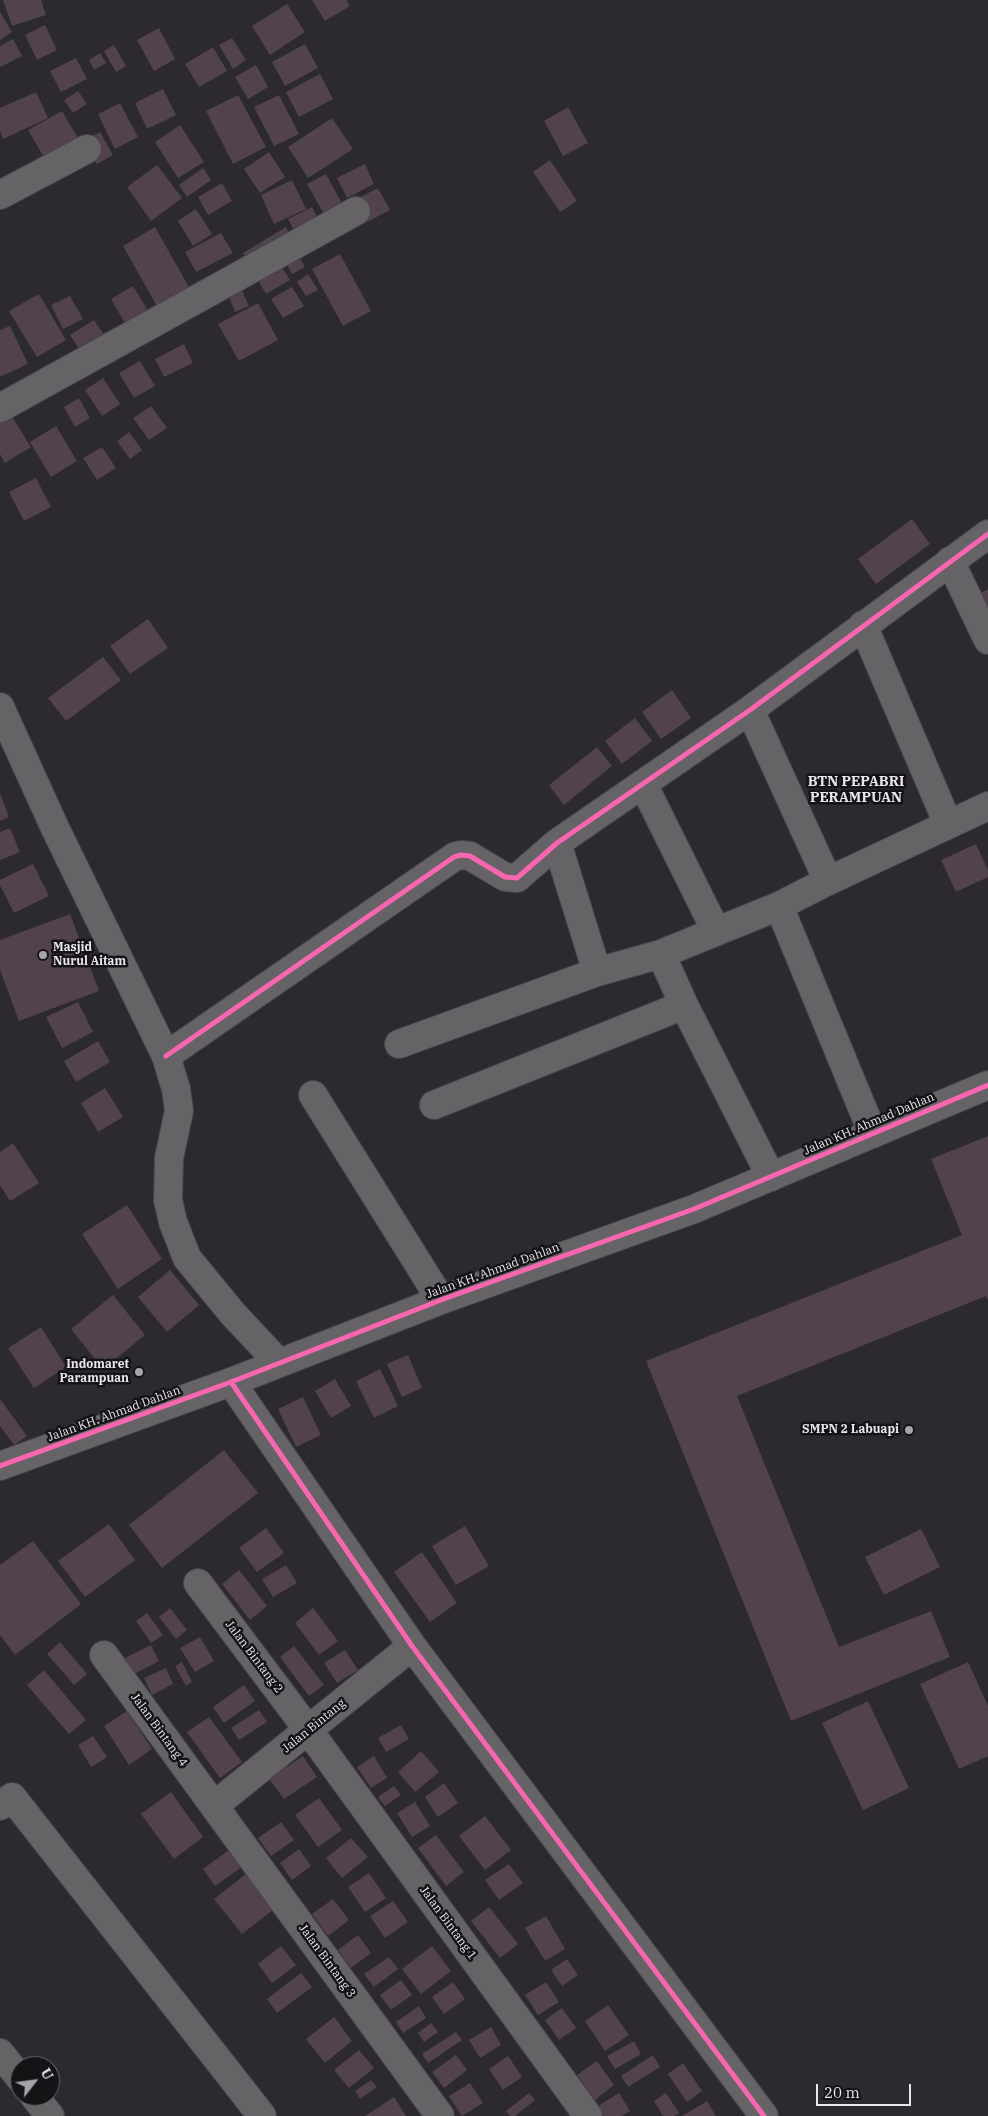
<!DOCTYPE html>
<style>
body{margin:0}
#map{position:relative;width:988px;height:2116px;overflow:hidden;background:#2d2a2f;font-family:"IBM Plex Serif",serif}
canvas{display:block}
.north{position:absolute;left:10px;top:2056px;width:50px;height:50px;box-sizing:border-box;background:#151316;border:1px solid #6a686c;border-radius:50%;rotate:60deg;font-size:14px;font-weight:700;line-height:20px;text-align:center;color:#eae7ec}
.north::after{content:'';display:block;margin:auto;width:18px;height:22px;background:#a8a5aa;clip-path:polygon(50% 0,100% 100%,50% 72%,0 100%)}
.scale{position:absolute;left:816px;top:2084px;width:95px;height:22px;box-sizing:border-box;border:2px solid #eae7ec;border-top:0;padding-left:6px;font-size:15px;line-height:18px;white-space:nowrap;color:#eae7ec;-webkit-text-stroke:4px #151316;paint-order:stroke}
</style>
<div id="map">
<canvas width="988" height="2116"></canvas>
<div class="north">U</div>
<div class="scale">20 m</div>
</div>
<script>
const c = document.querySelector('canvas').getContext('2d');
c.lineJoin = 'round';
function paint(path, color) { c.fillStyle = color; c.fill(path, 'evenodd'); }
const poly = rows => new Path2D(rows.map(r => 'M' + r).join(''));
function strokePath(path, color, width, dash) { c.strokeStyle = color; c.lineWidth = width; c.lineCap = dash ? 'butt' : 'round'; c.setLineDash(dash || []); c.stroke(path); }
function label(font, color, halo, rows, align = 'center') {
  c.font = font + ' "IBM Plex Serif",serif'; c.lineWidth = 5; c.setLineDash([]); c.textBaseline = 'middle'; c.strokeStyle = halo; c.fillStyle = color; for (const [text, x, y, turn = 0] of rows) {
    c.save(); c.translate(x, y); c.rotate((+turn || 0) * Math.PI / 180); c.textAlign = isNaN(turn) ? turn : align; if (halo) c.strokeText(text, 0, 0); c.fillText(text, 0, 0); c.restore();
  }
}
paint(poly([
 [3,0,41,0,46,15,12,26],
 [312,0,346,0,350,6,325,21],
 [287,4,305,32,270,55,252,26],
 [0,12,12,32,0,40],
 [45,25,57,50,37,60,25,35],
 [159,28,175,59,154,71,137,40],
 [232,38,246,60,233,69,219,45],
 [13,39,22,56,0,67,0,46],
 [305,44,318,68,285,86,272,62],
 [114,45,126,66,116,72,104,51],
 [213,47,227,71,199,87,185,64],
 [100,53,106,63,94,70,89,60],
 [76,58,87,79,61,92,50,71],
 [256,65,268,87,248,99,235,77],
 [320,74,333,99,299,117,286,92],
 [163,89,176,115,147,129,135,103],
 [78,91,87,104,73,113,64,100],
 [36,92,48,118,3,139,0,131,0,108],
 [238,95,266,147,233,164,206,111],
 [279,95,299,134,274,146,254,107],
 [120,103,138,137,115,149,98,114],
 [568,107,588,143,563,156,544,121],
 [62,111,82,145,48,164,28,130],
 [332,118,353,149,308,178,288,147],
 [180,125,204,162,178,178,155,142],
 [100,132,113,155,97,164,84,141],
 [269,152,285,177,260,193,244,169],
 [550,160,577,201,560,212,533,172],
 [365,164,374,184,347,198,337,178],
 [157,165,182,198,151,221,127,187],
 [203,168,211,180,187,197,179,185],
 [326,174,347,213,329,223,307,184],
 [292,180,306,209,274,224,261,195],
 [222,183,232,201,208,215,198,197],
 [378,188,390,210,365,223,353,201],
 [312,207,323,228,299,240,288,219],
 [196,209,212,234,193,246,178,221],
 [155,227,194,296,162,315,123,246],
 [286,227,294,241,251,267,243,253],
 [221,233,233,253,196,272,185,252],
 [294,248,305,267,292,274,282,256],
 [340,254,371,311,343,326,312,269],
 [277,259,290,280,266,294,254,273],
 [308,274,318,290,306,296,297,282],
 [238,282,249,306,235,312,225,287],
 [133,286,152,317,129,330,111,299],
 [292,287,304,306,283,318,271,299],
 [39,294,66,340,37,357,9,311],
 [70,296,83,319,63,329,51,305],
 [258,303,278,340,239,361,218,324],
 [94,320,108,341,84,357,70,335],
 [10,326,28,364,0,377,0,330],
 [184,344,193,363,164,377,155,359],
 [140,361,155,386,134,398,119,373],
 [103,378,120,404,102,416,85,390],
 [79,398,90,418,75,427,64,407],
 [151,406,167,428,149,440,133,418],
 [9,412,31,447,5,463,0,454,0,417],
 [56,426,77,461,51,477,30,442],
 [129,432,142,450,130,459,117,441],
 [102,447,116,468,97,480,83,458],
 [36,478,51,507,24,521,9,492],
 [912,519,930,544,876,584,858,559],
 [988,589,988,623,973,597],
 [148,619,168,648,130,674,110,646],
 [103,657,121,680,66,721,48,698],
 [672,690,691,718,661,739,642,712],
 [635,718,652,741,622,764,605,741],
 [597,747,612,766,564,805,549,785],
 [0,793,9,817,0,821],
 [10,828,20,852,0,860,0,832],
 [976,844,988,870,988,877,956,892,941,860],
 [33,864,49,896,14,913,0,885,0,880],
 [70,914,99,991,19,1021,0,970,0,940],
 [78,1002,93,1032,62,1048,46,1017],
 [98,1041,110,1062,76,1082,64,1061],
 [105,1088,123,1117,98,1132,81,1103],
 [988,1136,988,1300,986,1296,737,1396,839,1647,931,1611,950,1657,791,1721,646,1361,962,1235,931,1159],
 [13,1143,39,1183,10,1201,0,1185,0,1152],
 [127,1205,162,1259,118,1289,82,1234],
 [170,1270,199,1305,167,1332,138,1297],
 [113,1295,145,1335,103,1369,71,1329],
 [41,1327,66,1367,34,1388,8,1348],
 [408,1355,422,1388,402,1397,387,1364],
 [380,1369,398,1406,374,1418,356,1381],
 [335,1379,351,1406,331,1418,315,1391],
 [303,1397,321,1435,296,1447,278,1409],
 [0,1399,27,1436,14,1445,0,1426],
 [224,1450,258,1493,162,1568,129,1525],
 [109,1524,135,1560,85,1597,58,1561],
 [465,1526,489,1566,456,1585,432,1546],
 [266,1528,284,1553,257,1572,239,1548],
 [921,1529,940,1567,884,1595,865,1557],
 [33,1541,81,1604,15,1655,0,1635,0,1565],
 [422,1552,457,1603,430,1622,394,1572],
 [286,1565,297,1583,273,1597,262,1579],
 [239,1570,267,1606,250,1620,222,1584],
 [170,1608,187,1630,176,1639,159,1617],
 [313,1608,338,1641,319,1655,295,1623],
 [147,1613,163,1635,151,1643,136,1621],
 [200,1637,214,1661,195,1672,180,1648],
 [60,1642,87,1674,74,1685,47,1654],
 [151,1645,159,1661,134,1674,125,1658],
 [294,1646,324,1685,309,1696,280,1657],
 [345,1650,358,1670,337,1683,324,1663],
 [182,1662,192,1682,186,1686,175,1666],
 [968,1662,988,1706,988,1756,959,1769,920,1684],
 [166,1668,173,1684,152,1695,144,1678],
 [44,1670,86,1720,69,1734,27,1685],
 [244,1685,255,1701,224,1723,213,1707],
 [868,1701,909,1788,863,1810,822,1723],
 [259,1710,267,1722,239,1740,231,1728],
 [127,1711,152,1749,129,1765,104,1726],
 [209,1717,242,1762,220,1778,187,1732],
 [401,1725,409,1739,386,1752,378,1738],
 [93,1736,107,1757,91,1767,78,1745],
 [421,1751,439,1772,415,1792,398,1772],
 [303,1756,317,1777,284,1799,269,1779],
 [374,1756,387,1778,371,1788,357,1767],
 [444,1783,458,1803,438,1817,425,1797],
 [394,1786,401,1795,385,1806,378,1797],
 [171,1792,203,1837,174,1859,141,1814],
 [319,1798,342,1830,318,1847,295,1815],
 [415,1802,430,1826,412,1837,397,1813],
 [485,1816,511,1850,485,1870,459,1836],
 [281,1822,294,1840,271,1856,258,1838],
 [436,1835,464,1872,446,1886,418,1848],
 [351,1838,368,1857,342,1878,326,1858],
 [233,1847,246,1864,215,1886,203,1869],
 [299,1849,311,1866,292,1880,280,1863],
 [509,1864,523,1883,499,1900,485,1880],
 [250,1871,278,1906,242,1934,214,1899],
 [369,1873,386,1898,365,1912,348,1887],
 [333,1899,349,1920,328,1936,312,1914],
 [393,1901,408,1922,385,1938,370,1916],
 [489,1907,518,1944,500,1958,471,1921],
 [546,1916,565,1949,545,1961,525,1928],
 [358,1935,371,1953,351,1968,338,1950],
 [281,1946,296,1965,272,1983,258,1964],
 [432,1946,451,1971,421,1994,402,1969],
 [389,1957,398,1969,374,1987,364,1974],
 [567,1959,578,1975,562,1986,551,1970],
 [301,1973,312,1987,277,2013,267,1999],
 [401,1980,412,1995,391,2010,380,1995],
 [453,1982,465,1999,444,2014,432,1997],
 [546,1982,559,2002,538,2015,525,1995],
 [608,2005,629,2035,605,2051,585,2021],
 [419,2006,426,2018,403,2033,396,2022],
 [562,2008,576,2028,559,2040,545,2020],
 [334,2017,352,2041,325,2063,306,2039],
 [431,2023,438,2032,424,2042,418,2033],
 [491,2027,501,2045,480,2058,469,2040],
 [456,2032,462,2040,428,2063,422,2054],
 [634,2041,641,2054,615,2069,607,2056],
 [359,2050,374,2068,349,2088,334,2070],
 [456,2055,467,2070,444,2088,432,2072],
 [653,2055,660,2067,628,2087,621,2076],
 [508,2056,522,2077,503,2090,489,2069],
 [597,2061,614,2085,595,2100,577,2075],
 [683,2063,702,2091,687,2102,668,2074],
 [371,2080,377,2087,360,2099,355,2091],
 [470,2083,483,2103,462,2116,449,2096],
 [529,2093,535,2100,515,2116,510,2116,506,2111],
 [619,2093,630,2111,622,2116,604,2116,598,2106],
 [666,2093,679,2113,674,2116,663,2116,654,2101],
 [394,2097,406,2116,365,2116],
 [707,2101,716,2116,682,2116]
]), '#51424b');
const minor = poly([
 [0,195,87,149],
 [0,408,356,211],
 [950,561,988,640],
 [863,625,948,824],
 [0,707,55,828,166,1056,176,1089,179,1111,169,1158,168,1200,173,1222,187,1258,233,1314,279,1363],
 [750,710,828,881],
 [643,784,716,931],
 [557,843,597,972],
 [779,906,873,1134],
 [399,1044,597,972,661,954],
 [166,1056,454,857,461,855,470,856,505,877,517,878,557,843,750,710,988,534],
 [313,1095,441,1300],
 [434,1105,684,1005],
 [771,1177,684,1005,661,954,779,906,828,881,988,806],
 [231,1382,412,1646,764,2116],
 [0,1466,231,1382,441,1300,694,1209,988,1085],
 [198,1583,309,1731,588,2116],
 [104,1655,440,2116],
 [215,1805,412,1646],
 [0,1806,12,1797,262,2116],
 [0,2053,20,2078],
 [34,2096,50,2116]
]);
strokePath(minor, '#48464a', 30);
strokePath(minor, '#656366', 28);
strokePath(poly([
 [166,1056,454,857,461,855,470,856,505,877,517,878,557,843,750,710,988,534],
 [231,1382,412,1646,764,2116],
 [0,1466,231,1382,441,1300,694,1209,988,1085]
]), '#f766af', 5);
for (const [x, y, r, color] of [
 [43,955,5,"#a8a5aa"],
 [139,1372,5,"#a8a5aa"],
 [909,1430,5,"#a8a5aa"]
]) { const dot = new Path2D(); dot.arc(x, y, r, 0, 2 * Math.PI); c.fillStyle = color; c.fill(dot); strokePath(dot, '#151316', 2); }
label('bold 12px', '#eae7ec', '#151316', [
 ["Masjid",53,948,"left"],
 ["Nurul Aitam",53,962,"left"],
 ["Indomaret",129,1365],
 ["Parampuan",129,1379],
 ["SMPN 2 Labuapi",899,1430]
], 'right');
label('12px', '#eae7ec', '#151316', [
 ["Jalan KH. Ahmad Dahlan",869,1124,-23],
 ["Jalan KH. Ahmad Dahlan",493,1271,-20],
 ["Jalan KH. Ahmad Dahlan",114,1414,-20],
 ["Jalan Bintang 2",254,1657,53],
 ["Jalan Bintang",314,1726,-39],
 ["Jalan Bintang 4",159,1730,54],
 ["Jalan Bintang 1",448,1923,54],
 ["Jalan Bintang 3",327,1961,54]
]);
label('bold 14px', '#eae7ec', '#151316', [
 ["BTN PEPABRI",856,782],
 ["PERAMPUAN",856,798]
]);
</script>
